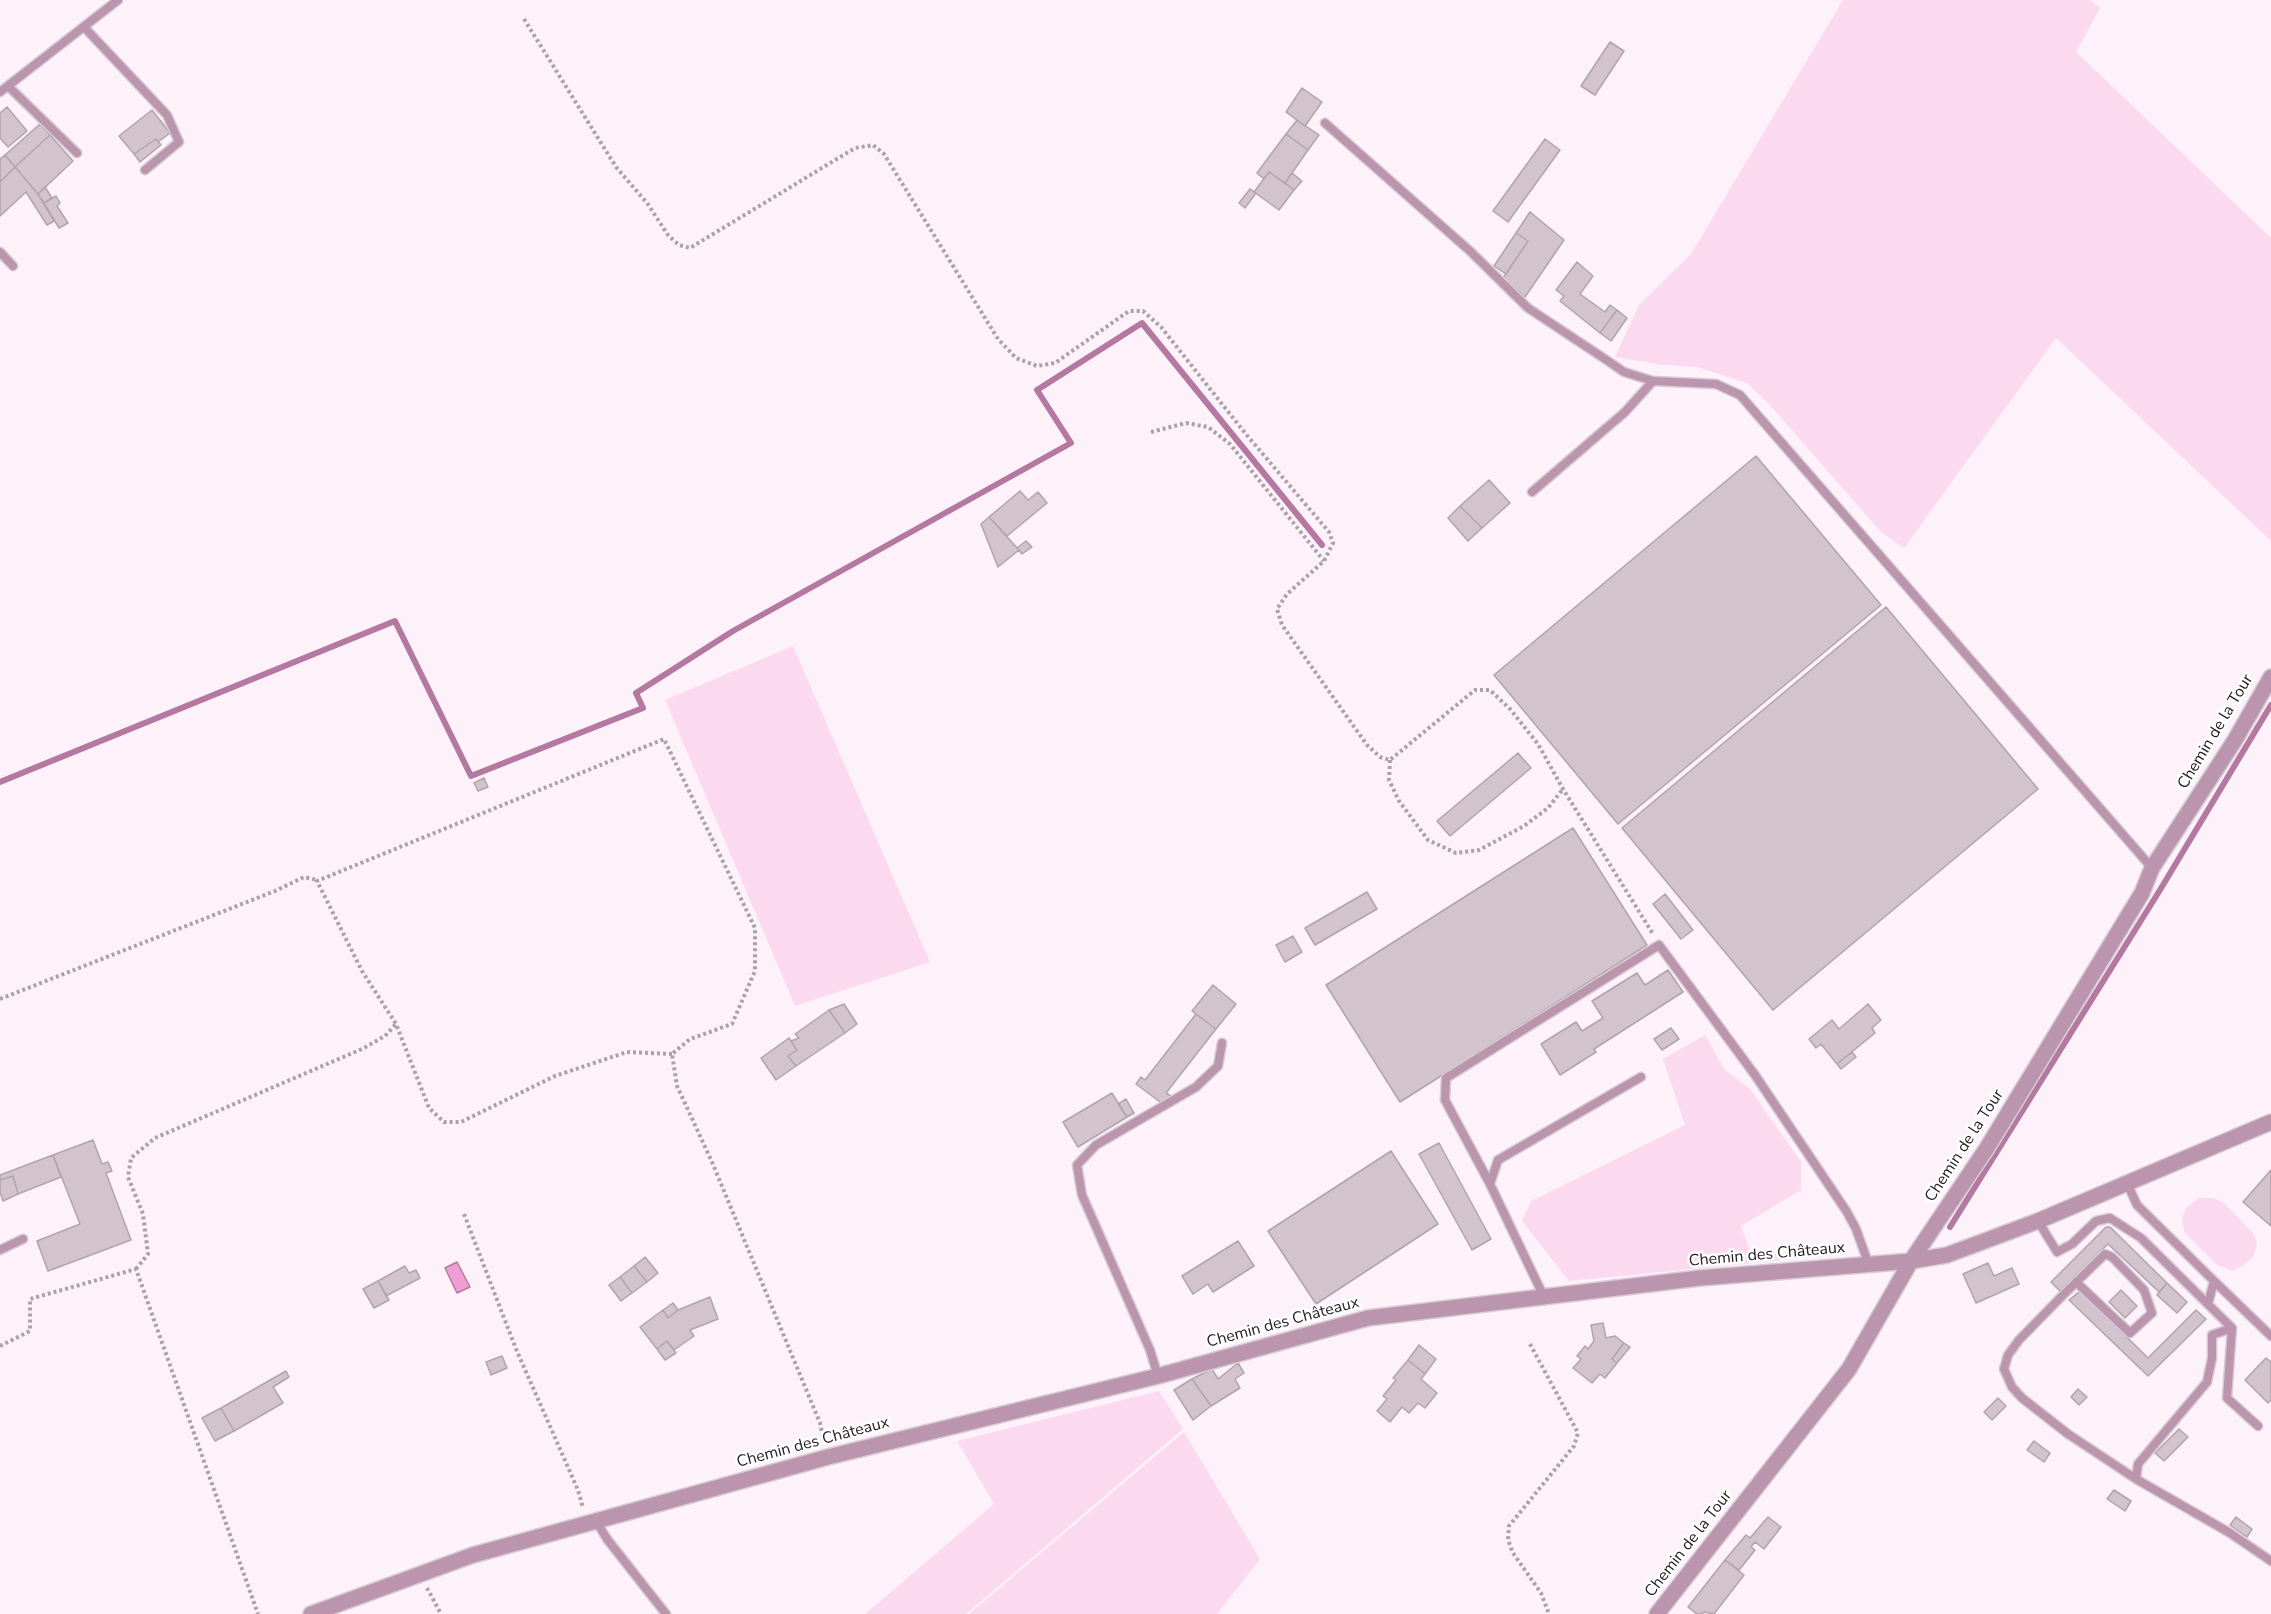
<!DOCTYPE html>
<meta charset="utf-8">
<style>
body{margin:0}
canvas{display:block;background:#fef2fa}
</style>
<canvas width="2271" height="1614"></canvas>
<script>
const c = document.querySelector('canvas').getContext('2d');
c.lineJoin = 'round';
function paint(path, color) { c.fillStyle = color; c.fill(path, 'evenodd'); }
const poly = rows => new Path2D(rows.map(r => 'M' + r).join(''));
function strokePath(path, color, width, dash) { c.strokeStyle = color; c.lineWidth = width; c.lineCap = dash ? 'butt' : 'round'; c.setLineDash(dash || []); c.stroke(path); }
function label(font, color, halo, rows, align = 'center') {
  c.font = font + ' "Nunito Sans",sans-serif'; c.lineWidth = 5; c.setLineDash([]); c.textBaseline = 'middle'; c.strokeStyle = halo; c.fillStyle = color; for (const [text, x, y, turn = 0] of rows) {
    c.save(); c.translate(x, y); c.rotate((+turn || 0) * Math.PI / 180); c.textAlign = isNaN(turn) ? turn : align; if (halo) c.strokeText(text, 0, 0); c.fillText(text, 0, 0); c.restore();
  }
}
paint(poly([
 [1843,0,2090,0,2100,8,2076,52,2271,238,2271,541,2056,338,1904,548,1881,532,1769,404,1747,383,1697,367,1664,365,1615,357,1639,305,1691,254],
 [793,646,930,962,795,1006,665,700],
 [1705,1035,1724,1069,1750,1089,1801,1162,1801,1190,1741,1226,1752,1256,1837,1250,1837,1255,1569,1281,1522,1221,1531,1201,1685,1125,1663,1059],
 [2198,1198,2213,1198,2224,1203,2253,1233,2257,1244,2253,1257,2244,1265,2233,1271,2217,1265,2184,1232,2182,1218,2186,1208],
 [1159,1391,1183,1429,966,1614,865,1614,994,1504,957,1441],
 [1184,1432,1260,1559,1217,1614,969,1614]
]), '#fbdaf0');
const water = poly([
 [457,1262,470,1287,457,1293,445,1268,457,1262]
]);
paint(water, '#f09dd6');
strokePath(water, '#b478a1', 1.5);
strokePath(poly([
 [0,782,395,621,471,776,643,708,636,693,733,631,1071,443,1037,390,1142,323,1322,545],
 [1950,1227,2160,890,2271,705]
]), '#b478a1', 6);
const building = poly([
 [1610,42,1624,51,1595,95,1581,86,1610,42],
 [1302,88,1322,102,1305,126,1286,112,1302,88],
 [7,107,27,131,8,147,0,138,0,113,7,107],
 [152,110,170,133,158,142,156,139,134,154,119,136,152,110],
 [1297,120,1319,135,1308,150,1286,134,1297,120],
 [40,124,50,135,15,167,5,155,40,124],
 [1286,134,1308,150,1285,183,1269,172,1264,179,1257,173,1286,134],
 [50,135,73,161,38,194,15,167,50,135],
 [156,139,161,145,140,162,134,154,156,139],
 [1545,139,1560,150,1508,222,1493,211,1545,139],
 [5,155,15,167,0,182,0,159,5,155],
 [15,167,38,194,54,221,47,225,26,192,0,216,0,182,15,167],
 [1269,172,1294,190,1279,210,1254,192,1269,172],
 [1292,173,1302,181,1294,190,1285,183,1292,173],
 [45,187,52,198,44,203,38,194,45,187],
 [1250,189,1256,193,1245,208,1239,203,1250,189],
 [56,196,60,203,57,206,68,223,59,228,44,203,56,196],
 [1530,212,1564,240,1525,297,1503,278,1528,241,1516,233,1530,212],
 [1516,233,1528,241,1506,274,1494,266,1516,233],
 [1577,262,1593,276,1580,294,1605,312,1610,305,1617,310,1600,333,1560,301,1564,296,1556,290,1577,262],
 [1617,310,1627,318,1611,341,1600,333,1617,310],
 [1756,456,1881,605,1618,824,1494,675,1756,456],
 [1489,480,1510,503,1482,528,1460,506,1489,480],
 [1020,491,1028,500,1038,492,1047,503,1007,536,989,517,1020,491],
 [1460,506,1482,528,1468,541,1448,518,1460,506],
 [989,517,1019,550,998,567,981,524,989,517],
 [1026,541,1032,547,1022,554,1017,548,1026,541],
 [1886,607,2038,789,1773,1010,1622,828,1886,607],
 [1518,753,1531,768,1450,836,1437,821,1518,753],
 [484,778,488,787,478,791,474,783,484,778],
 [1573,828,1647,945,1400,1102,1326,985,1573,828],
 [1367,892,1377,909,1315,945,1305,928,1367,892],
 [1665,894,1693,930,1681,939,1653,904,1665,894],
 [1293,936,1302,952,1285,962,1276,945,1293,936],
 [1668,970,1683,992,1594,1049,1596,1052,1560,1075,1541,1044,1576,1022,1582,1031,1603,1018,1592,1001,1637,973,1645,985,1668,970],
 [1213,985,1236,1004,1216,1029,1192,1011,1213,985],
 [844,1004,857,1024,845,1033,829,1010,844,1004],
 [1868,1004,1881,1020,1872,1028,1875,1033,1837,1064,1821,1044,1816,1048,1809,1039,1832,1020,1839,1029,1868,1004],
 [829,1010,845,1033,796,1066,788,1056,797,1050,791,1041,799,1038,795,1034,829,1010],
 [1196,1014,1216,1029,1166,1093,1171,1096,1164,1105,1136,1084,1141,1077,1145,1080,1196,1014],
 [1671,1028,1679,1039,1662,1050,1654,1039,1671,1028],
 [789,1038,797,1050,788,1056,796,1066,776,1080,761,1058,789,1038],
 [1852,1052,1856,1057,1841,1069,1837,1064,1852,1052],
 [1112,1093,1127,1117,1078,1147,1063,1122,1112,1093],
 [1126,1099,1134,1113,1127,1117,1118,1104,1126,1099],
 [93,1140,102,1164,108,1162,112,1171,106,1173,131,1240,48,1271,37,1241,80,1224,53,1155,93,1140],
 [1439,1143,1491,1239,1472,1250,1419,1154,1439,1143],
 [1391,1151,1438,1224,1316,1304,1268,1231,1391,1151],
 [53,1155,61,1177,18,1194,13,1176,0,1180,0,1175,53,1155],
 [2271,1170,2271,1226,2243,1202,2271,1170],
 [13,1176,18,1194,3,1201,0,1192,0,1180,13,1176],
 [2106,1227,2110,1227,2167,1283,2159,1292,2108,1244,2060,1291,2051,1282,2106,1227],
 [1238,1241,1254,1266,1213,1292,1208,1284,1193,1294,1182,1276,1238,1241],
 [645,1257,658,1273,647,1282,634,1266,645,1257],
 [1988,1263,1994,1276,2012,1268,2019,1284,1976,1303,1963,1274,1988,1263],
 [405,1266,409,1273,416,1270,420,1278,386,1296,378,1281,405,1266],
 [634,1266,647,1282,632,1293,620,1277,634,1266],
 [620,1277,632,1293,621,1301,609,1285,620,1277],
 [378,1281,389,1300,374,1308,363,1289,378,1281],
 [2167,1283,2187,1302,2177,1313,2157,1295,2167,1283],
 [2121,1290,2137,1306,2125,1318,2109,1302,2121,1290],
 [2080,1291,2148,1358,2196,1310,2206,1319,2148,1376,2069,1300,2080,1291],
 [710,1297,718,1319,690,1330,694,1336,674,1350,667,1341,657,1349,640,1327,663,1310,668,1318,678,1310,710,1297],
 [673,1303,678,1310,668,1318,663,1310,673,1303],
 [1603,1323,1606,1338,1615,1336,1624,1343,1612,1359,1617,1363,1605,1378,1600,1374,1592,1383,1573,1368,1581,1359,1577,1356,1585,1346,1588,1349,1594,1341,1591,1325,1603,1323],
 [667,1341,676,1353,665,1360,657,1349,667,1341],
 [1624,1343,1630,1347,1617,1363,1612,1359,1624,1343],
 [1419,1345,1436,1359,1425,1374,1408,1360,1419,1345],
 [502,1356,507,1368,491,1375,486,1362,502,1356],
 [2266,1358,2271,1362,2271,1400,2268,1403,2245,1380,2266,1358],
 [1408,1360,1425,1374,1421,1379,1437,1393,1425,1408,1418,1403,1409,1413,1402,1407,1390,1422,1377,1411,1387,1399,1383,1396,1396,1380,1393,1378,1408,1360],
 [1238,1363,1244,1373,1235,1379,1240,1388,1211,1406,1192,1379,1212,1369,1218,1379,1238,1363],
 [286,1371,289,1377,273,1387,283,1403,234,1431,221,1408,286,1371],
 [1192,1379,1211,1406,1193,1420,1174,1390,1192,1379],
 [2078,1389,2087,1397,2079,1405,2071,1397,2078,1389],
 [1998,1398,2006,1406,1992,1420,1984,1412,1998,1398],
 [221,1408,234,1431,215,1441,202,1418,221,1408],
 [2179,1429,2188,1437,2164,1461,2155,1453,2179,1429],
 [2034,1441,2050,1453,2044,1462,2027,1450,2034,1441],
 [2114,1490,2131,1501,2125,1511,2107,1499,2114,1490],
 [1768,1517,1781,1527,1764,1549,1755,1542,1751,1547,1755,1550,1739,1570,1725,1560,1746,1535,1750,1538,1768,1517],
 [2236,1517,2252,1529,2247,1537,2230,1525,2236,1517],
 [1725,1560,1744,1575,1714,1614,1704,1612,1702,1614,1697,1614,1688,1607,1725,1560]
]);
paint(building, '#d2c3cc');
strokePath(building, '#b2a3ad', 1.5);
const lane = poly([
 [84,27,167,115,179,142,145,170],
 [8,86,77,153],
 [0,92,118,0],
 [1325,123,1470,251,1528,308,1605,359,1624,372,1653,381,1716,384,1740,395,2152,868],
 [0,252,13,266],
 [1532,492,1625,412,1653,381],
 [2127,1183,2137,1205,2214,1281,2208,1304],
 [1490,1184,1445,1100,1446,1078,1659,945,1755,1075,1847,1212,1856,1229,1869,1265],
 [2038,1221,2057,1252,2072,1244,2096,1221,2110,1218,2141,1238,2232,1328,2227,1398,2258,1426],
 [0,1250,23,1239],
 [2214,1281,2271,1336],
 [2076,1282,2130,1333,2152,1313,2144,1290,2112,1257,2105,1254,2062,1296,2019,1340,2008,1355,2004,1369,2012,1387,2022,1398,2068,1434,2136,1479,2138,1464,2207,1382,2212,1358,2212,1335,2232,1328],
 [1544,1297,1490,1184,1498,1160,1641,1077],
 [1158,1376,1150,1350,1082,1195,1077,1165,1096,1145,1196,1087,1218,1066,1222,1043],
 [2136,1479,2230,1533,2271,1561],
 [596,1521,607,1539,666,1614]
]);
const street = poly([
 [311,1614,473,1555,828,1457,1158,1376,1368,1318,1700,1278,1911,1261,1947,1255,2038,1221,2271,1122],
 [1657,1614,1849,1369,1911,1261,1987,1148,2142,893,2152,868,2235,740,2271,677]
]);
strokePath(lane, '#d7ccd4', 11);
strokePath(street, '#d7ccd4', 18);
strokePath(poly([
 [524,19,616,167,647,203,668,235,679,245,690,248,855,148,873,145,884,154,998,339,1016,358,1037,366,1055,363,1129,311,1143,311,1161,327,1245,433,1329,532,1333,543,1324,561,1287,594,1277,609,1282,625,1367,745,1380,757,1390,760,1475,690,1490,690,1510,709,1538,744,1563,789,1653,934],
 [1151,432,1186,423,1208,427,1230,444,1324,561],
 [1390,760,1389,780,1399,801,1428,840,1456,853,1479,850,1524,826,1548,808,1563,789],
 [0,999,275,891,304,877,317,880],
 [672,1054,627,1052,555,1076,461,1122,444,1122,429,1108,396,1024,362,971,317,881,664,739,755,928,755,971,732,1024,690,1039,672,1054,677,1086,712,1162,820,1423,824,1442],
 [464,1214,516,1349,578,1490,583,1508],
 [136,1269,148,1254,143,1214,128,1177,131,1158,155,1138,362,1049,385,1036,396,1024],
 [1530,1344,1578,1433,1574,1446,1509,1526,1508,1540,1513,1553,1541,1593,1549,1614],
 [0,1346,30,1331,30,1299,136,1269,258,1614],
 [427,1588,441,1614]
]), '#aba2a8', 4, [3, 3]);
strokePath(lane, '#ba95ad', 8);
strokePath(street, '#ba95ad', 15);
label('16px', '#272125', '#fff', [
 ["Chemin de la Tour",2216,732,-59],
 ["Chemin de la Tour",1965,1146,-57],
 ["Chemin des Châteaux",1767,1255,-5],
 ["Chemin des Châteaux",1283,1323,-15],
 ["Chemin des Châteaux",813,1443,-15],
 ["Chemin de la Tour",1689,1544,-52]
]);
</script>
